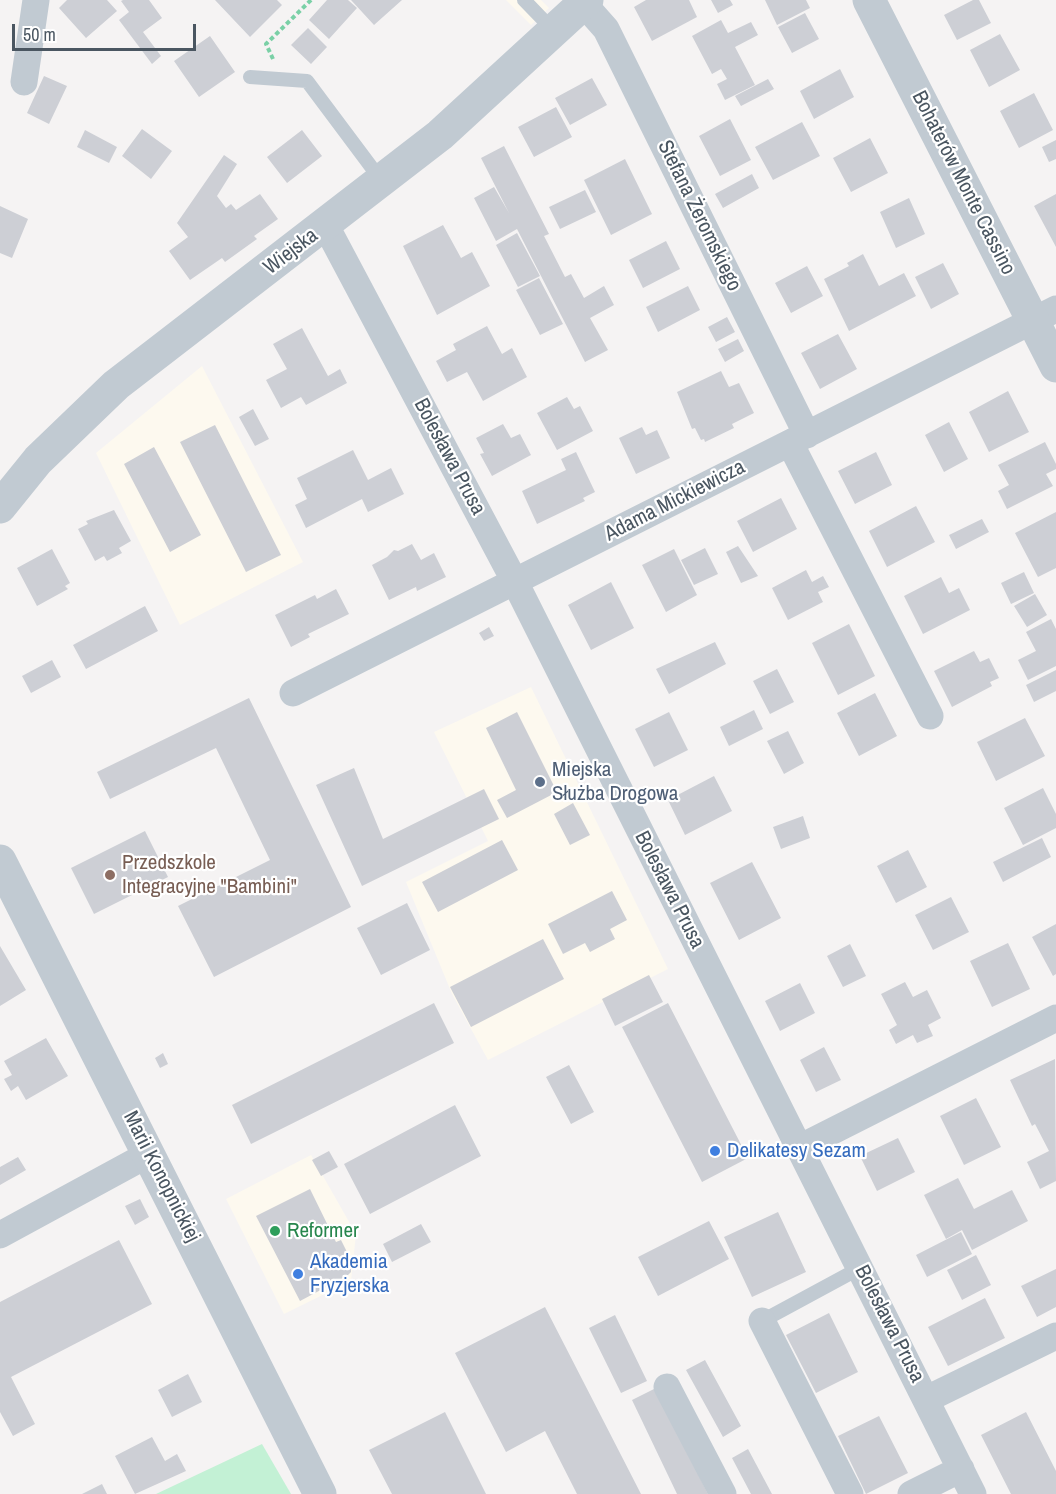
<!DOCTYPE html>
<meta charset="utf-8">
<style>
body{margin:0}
#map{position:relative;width:1056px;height:1494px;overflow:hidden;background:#f5f3f3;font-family:"Archivo Narrow",sans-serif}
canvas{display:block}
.scale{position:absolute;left:12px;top:24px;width:184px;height:27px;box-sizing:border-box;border:3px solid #4a5661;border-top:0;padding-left:8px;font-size:18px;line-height:21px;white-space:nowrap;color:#4a5661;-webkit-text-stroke:4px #fff;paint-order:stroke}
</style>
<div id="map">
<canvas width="1056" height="1494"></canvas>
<div class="scale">50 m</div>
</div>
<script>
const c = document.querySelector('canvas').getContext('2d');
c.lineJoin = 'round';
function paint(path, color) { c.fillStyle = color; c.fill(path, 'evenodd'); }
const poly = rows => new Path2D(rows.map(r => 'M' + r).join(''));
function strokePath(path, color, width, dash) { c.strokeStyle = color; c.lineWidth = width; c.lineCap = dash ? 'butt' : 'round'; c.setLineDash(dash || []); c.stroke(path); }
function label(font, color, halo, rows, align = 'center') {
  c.font = font + ' "Archivo Narrow",sans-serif'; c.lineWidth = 4.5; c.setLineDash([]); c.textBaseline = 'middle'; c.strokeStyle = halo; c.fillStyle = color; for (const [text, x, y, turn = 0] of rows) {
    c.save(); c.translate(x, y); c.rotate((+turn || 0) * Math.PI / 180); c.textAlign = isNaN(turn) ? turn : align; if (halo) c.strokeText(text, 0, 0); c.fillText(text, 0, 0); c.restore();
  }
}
paint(poly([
 [506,0,541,0,549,8,531,25],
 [202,366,303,562,180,625,96,453],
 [531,687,668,969,488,1060,452,994,406,882,488,841,434,732],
 [311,1155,356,1234,351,1281,284,1314,226,1199]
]), '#fdf9ef');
paint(poly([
 [262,1444,291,1494,156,1494]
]), '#c3f1d5');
paint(poly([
 [67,0,107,0,117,11,86,38,59,8],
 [123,0,149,0,162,18,143,32,161,56,152,64,119,20,129,12,121,1],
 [215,0,277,0,282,5,250,37],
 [327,0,348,0,357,8,329,39,309,20],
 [351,0,402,0,374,25],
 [646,0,689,0,697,17,652,41,634,7],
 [711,0,730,0,733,5,718,13],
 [765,0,806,0,810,8,777,25],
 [973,0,979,0,991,23,957,40,944,15],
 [805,13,819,39,792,53,778,27],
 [721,20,728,33,751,22,758,35,735,47,755,85,725,100,717,84,727,79,721,69,712,74,692,36],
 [308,28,327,47,311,64,291,45],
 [1000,34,1020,70,989,87,970,50],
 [210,36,235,72,199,97,174,61],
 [840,69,854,97,814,119,800,91],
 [44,76,67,86,49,124,27,113],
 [592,78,607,105,570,125,555,98],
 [768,79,774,89,741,106,735,96],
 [1034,93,1053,130,1019,148,1000,111],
 [556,107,572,137,534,157,518,127],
 [730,119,751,160,720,176,699,136],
 [802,122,820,156,773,180,755,147],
 [142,129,172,151,151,179,122,156],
 [85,130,117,147,109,163,77,147],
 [302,130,322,156,287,183,267,157],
 [870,138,888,173,851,192,833,158],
 [1056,140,1056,159,1049,162,1042,147],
 [504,146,549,234,544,236,565,277,571,274,584,298,604,286,614,305,590,318,608,350,585,362,517,229,496,241,474,198,494,187,509,213,481,158],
 [224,155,237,164,217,196,226,208,231,204,236,210,260,194,278,219,254,236,257,239,225,262,222,258,190,280,169,251,188,237,177,223],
 [625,159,652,214,611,235,584,180],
 [752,174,759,188,723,208,715,194],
 [585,190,596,212,560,229,549,207],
 [1056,194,1056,247,1034,206],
 [909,198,925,234,896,248,880,212],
 [0,206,28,219,12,258,0,253],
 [443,225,461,258,472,252,490,286,437,315,403,246],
 [517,233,540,276,518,287,496,245],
 [666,241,680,269,643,288,629,260],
 [863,254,879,286,904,273,916,296,849,331,824,279,849,266,847,263],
 [943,263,959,294,931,309,915,277],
 [807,266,823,296,791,313,775,283],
 [539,278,563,324,540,335,516,290],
 [688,286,700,310,658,332,646,307],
 [727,317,735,332,716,342,708,327],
 [487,326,502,354,512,348,527,377,483,401,467,372,447,382,436,361,456,350,453,344],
 [302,328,328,376,340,369,347,383,306,405,301,397,281,408,266,380,287,369,273,344],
 [838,334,857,369,820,389,801,353],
 [738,339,744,351,725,362,718,349],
 [721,371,729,387,739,383,754,413,732,424,734,428,705,442,704,439,701,440,695,428,692,429,677,392],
 [1008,391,1029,432,989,452,969,412],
 [567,397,574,409,580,406,593,431,557,450,537,413],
 [253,409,269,439,255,446,239,417],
 [949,422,968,459,944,472,925,435],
 [503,424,511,438,520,434,531,455,492,476,480,454,484,453,476,438],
 [215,425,281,555,246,572,180,442],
 [642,427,646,435,657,430,670,458,636,474,619,438],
 [1045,442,1056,464,1056,469,1046,474,1053,486,1007,509,998,491,1009,485,998,465],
 [154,447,201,535,170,552,124,464],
 [353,450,368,480,391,468,404,494,368,512,362,499,306,528,295,505,307,499,297,478],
 [576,452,595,492,583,498,585,501,537,524,522,491,566,470,561,459],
 [876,452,892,485,855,504,838,471],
 [781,498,797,529,753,552,737,521],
 [916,506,935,542,887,567,869,531],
 [114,510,131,541,119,548,122,553,107,561,104,556,95,561,78,529,88,524,86,521],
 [1056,512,1056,568,1038,577,1015,533],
 [982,519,989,532,956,549,949,535],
 [412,544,421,560,434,553,446,577,417,591,416,587,389,600,372,565,387,557,394,550,398,551],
 [738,546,758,576,741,583,726,552],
 [705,548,718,574,694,585,681,560],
 [52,549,70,583,65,586,68,589,37,606,17,568],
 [674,549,697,595,666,612,642,565],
 [806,570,812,582,823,576,829,587,818,592,823,602,788,620,772,588],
 [1024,572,1034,593,1011,604,1001,583],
 [941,577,949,593,959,588,970,610,923,634,904,596],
 [611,582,634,628,591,650,568,605],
 [336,589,349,614,308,634,310,637,291,647,275,615,315,595,317,599],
 [1035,594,1047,615,1027,627,1014,606],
 [145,606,158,631,86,669,73,645],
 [1051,619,1056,629,1056,666,1028,680,1018,660,1036,651,1026,632],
 [849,624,875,676,838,695,812,643],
 [489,627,494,636,484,641,479,633],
 [715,642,726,664,669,694,656,669],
 [974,651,980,662,989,658,999,678,990,682,992,686,952,707,934,671],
 [52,660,61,677,31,693,22,676],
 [777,669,794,702,770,714,753,681],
 [1056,670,1056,691,1034,702,1026,685],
 [875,693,897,736,859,756,837,713],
 [249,698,351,907,214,977,178,906,270,860,216,748,110,799,97,772],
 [754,710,763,729,729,746,720,727],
 [517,712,557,792,507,818,497,800,516,790,486,728],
 [669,712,688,750,654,767,635,729],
 [1025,718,1045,756,996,781,977,742],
 [788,731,804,763,784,774,767,741],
 [354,768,383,839,484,789,499,819,362,886,316,785],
 [714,776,732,811,685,835,668,800],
 [1043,788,1056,814,1056,828,1023,845,1004,808],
 [573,803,590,835,570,845,554,814],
 [803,816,810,838,781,849,773,827],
 [145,831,168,877,94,914,71,868],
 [1042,838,1051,857,1003,882,993,862],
 [502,840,518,870,438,912,422,882],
 [908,850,927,887,896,903,877,866],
 [752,862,781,918,739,940,710,883],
 [612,891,627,920,610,929,615,939,590,952,585,943,563,954,548,924],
 [951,897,969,932,933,950,915,915],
 [407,903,430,950,381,975,357,928],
 [1056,924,1056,974,1053,976,1032,937],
 [543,939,564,979,471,1027,450,987],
 [1008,943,1030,989,992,1007,970,961],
 [850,944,866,976,843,987,827,956],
 [0,946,26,990,0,1006],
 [649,975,663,1002,615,1026,602,999],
 [905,982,913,997,927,990,941,1018,928,1025,933,1036,917,1043,913,1035,896,1044,889,1030,897,1025,881,994],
 [800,983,815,1013,780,1031,765,1001],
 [434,1003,454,1043,251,1144,232,1105],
 [668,1003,748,1158,702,1182,622,1027],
 [46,1038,68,1076,26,1100,18,1086,11,1091,4,1079,12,1075,4,1061],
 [824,1047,841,1080,816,1092,800,1060],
 [163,1053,168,1064,160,1068,155,1058],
 [1055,1059,1056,1181,1040,1189,1027,1162,1049,1151,1035,1124,1032,1126,1010,1080],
 [569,1065,594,1112,571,1124,546,1077],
 [976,1098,1001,1147,964,1165,940,1116],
 [455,1105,481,1156,370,1214,344,1164],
 [898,1138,915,1172,877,1191,860,1156],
 [329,1151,338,1167,321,1176,312,1160],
 [18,1157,26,1170,0,1185,0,1167],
 [958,1178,974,1209,1012,1190,1028,1221,972,1250,962,1230,946,1239,924,1195],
 [310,1189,336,1242,341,1240,351,1260,351,1272,347,1276,300,1301,256,1216],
 [140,1199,149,1217,135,1225,125,1206],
 [778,1212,806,1272,752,1297,724,1237],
 [709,1221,729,1259,658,1296,638,1257],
 [421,1224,431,1242,392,1262,383,1244],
 [961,1232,972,1254,927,1277,916,1255],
 [119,1240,152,1304,11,1377,35,1424,13,1436,0,1412,0,1302],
 [976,1255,991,1285,962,1300,947,1270],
 [1056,1269,1056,1307,1037,1317,1021,1286],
 [985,1298,1005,1338,948,1366,928,1327],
 [545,1307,641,1494,577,1494,545,1431,506,1452,455,1353],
 [829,1313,858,1372,816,1393,786,1335],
 [615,1315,647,1381,621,1393,589,1328],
 [705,1360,741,1426,723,1437,686,1370],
 [188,1374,202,1402,172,1417,158,1390],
 [656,1388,708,1494,677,1494,632,1400],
 [445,1412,486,1494,392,1494,369,1450],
 [1026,1412,1056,1471,1056,1494,1011,1494,981,1435],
 [879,1416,908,1473,866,1494,838,1436],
 [152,1437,165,1461,177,1454,186,1471,135,1494,115,1456],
 [748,1449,772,1494,751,1494,732,1458],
 [102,1484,107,1494,82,1494]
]), '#cdcfd5');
strokePath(poly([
 [273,59,266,44,311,0]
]), '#7ad0a6', 4, [4.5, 3]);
strokePath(poly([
 [524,0,554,31],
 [250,77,307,81,381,180],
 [762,1321,860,1268]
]), '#c1cad2', 14);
strokePath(poly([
 [583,3,606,29,807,435],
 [24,82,36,0],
 [326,226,515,582,973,1494],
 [790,443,930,716],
 [293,693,1056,309],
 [799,1148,1056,1018],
 [0,1235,149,1154],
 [762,1321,850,1494],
 [667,1387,723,1494],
 [927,1399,1056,1336],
 [911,1494,961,1469]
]), '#c1cad2', 27);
strokePath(poly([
 [869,0,1056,366],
 [0,507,38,460,116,385,440,135,587,0],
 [0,861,320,1494]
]), '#c1cad2', 33);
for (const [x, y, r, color] of [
 [540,782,6,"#5c6f8a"],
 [110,875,6,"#8d6e63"],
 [715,1151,6,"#3f7fe0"],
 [275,1231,6,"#2e9e5b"],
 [298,1274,6,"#3f7fe0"]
]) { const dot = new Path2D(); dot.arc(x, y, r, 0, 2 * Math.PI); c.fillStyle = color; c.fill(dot); strokePath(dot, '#fff', 2); }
label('21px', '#4a5661', '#fff', [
 ["Bohaterów Monte Cassino",963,183,63],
 ["Stefana Żeromskiego",699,216,64],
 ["Wiejska",291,252,-37],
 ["Bolesława Prusa",449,457,62],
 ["Adama Mickiewicza",675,501,-27],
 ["Bolesława Prusa",669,890,63],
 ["Marii Konopnickiej",161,1177,63],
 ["Bolesława Prusa",889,1324,63]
]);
label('21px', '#4e5e75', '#fff', [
 ["Miejska",552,770],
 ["Służba Drogowa",552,794]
], 'left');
label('21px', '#785e54', '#fff', [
 ["Przedszkole",122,863],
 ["Integracyjne \"Bambini\"",122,887]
], 'left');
label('21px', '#366cbe', '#fff', [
 ["Delikatesy Sezam",727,1151],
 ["Akademia",310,1262],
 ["Fryzjerska",310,1286]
], 'left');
label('21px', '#27864d', '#fff', [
 ["Reformer",287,1231]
], 'left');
</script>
